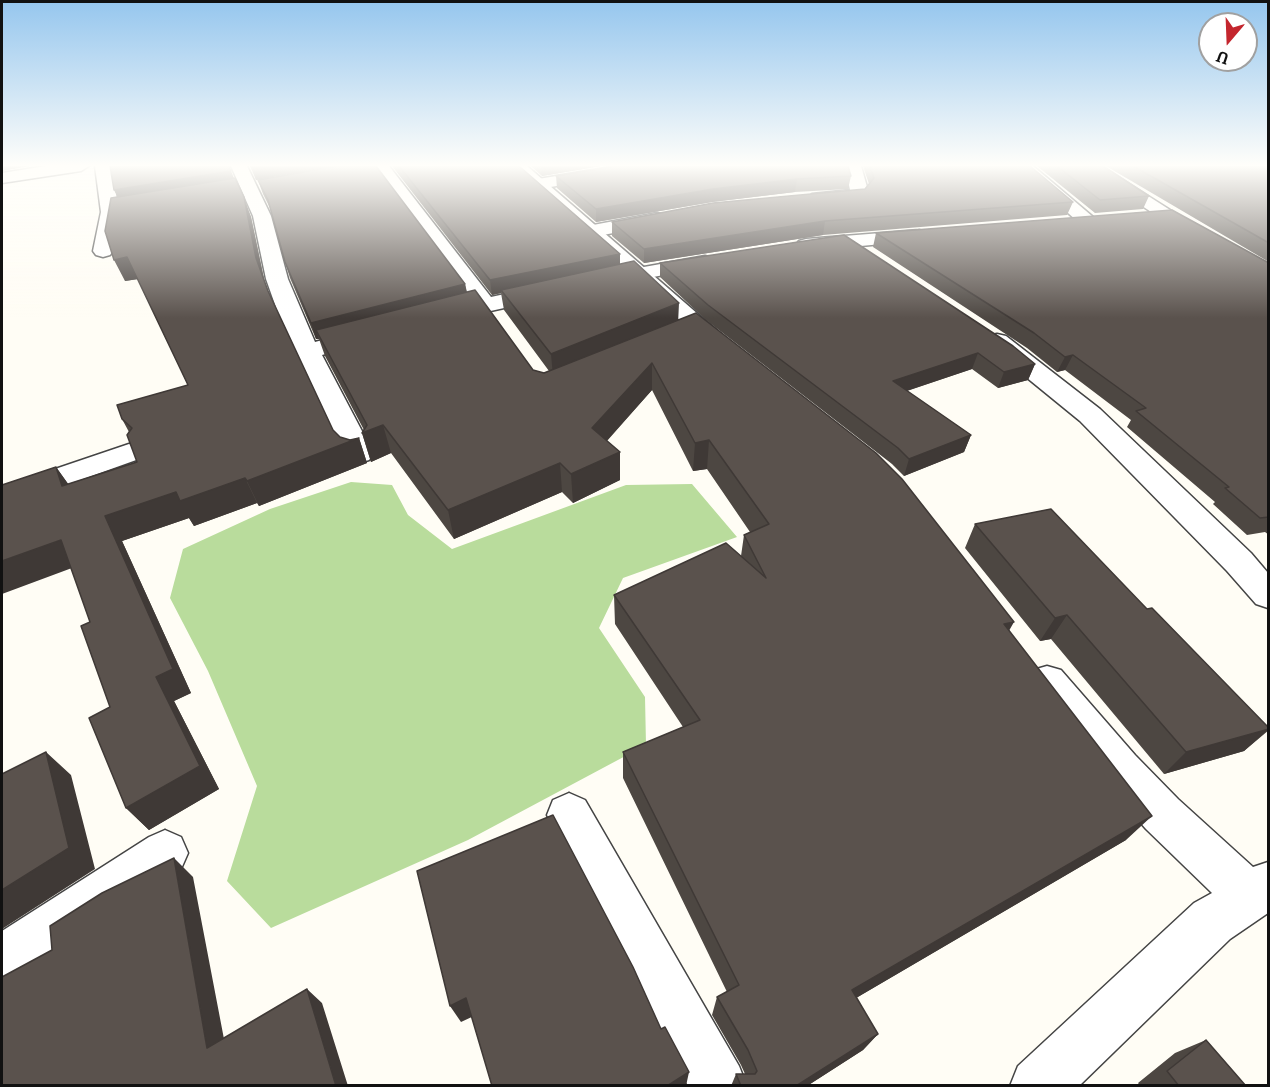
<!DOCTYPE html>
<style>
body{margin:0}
#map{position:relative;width:1270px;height:1087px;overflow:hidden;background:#fffdf5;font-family:Bitter,serif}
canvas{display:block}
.frame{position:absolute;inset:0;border:3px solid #111;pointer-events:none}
.north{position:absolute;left:1198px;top:12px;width:60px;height:60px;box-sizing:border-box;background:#fff;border:2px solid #a0a0a0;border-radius:50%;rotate:199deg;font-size:16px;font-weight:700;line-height:24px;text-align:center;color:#111}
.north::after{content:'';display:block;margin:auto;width:21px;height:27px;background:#c4262e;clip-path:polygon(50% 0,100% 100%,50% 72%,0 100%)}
</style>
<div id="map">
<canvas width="1270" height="1087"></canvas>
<div class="frame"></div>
<div class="north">U</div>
</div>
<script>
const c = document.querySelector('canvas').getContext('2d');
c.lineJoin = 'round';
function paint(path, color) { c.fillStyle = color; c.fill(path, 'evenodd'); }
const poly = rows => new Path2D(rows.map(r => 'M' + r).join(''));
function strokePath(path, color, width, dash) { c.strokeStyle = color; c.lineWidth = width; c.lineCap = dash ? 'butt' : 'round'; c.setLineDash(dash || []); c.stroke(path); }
paint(poly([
 [351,482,392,485,408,515,452,549,626,485,692,484,737,537,623,578,599,628,645,697,646,745,468,840,271,928,227,881,257,786,208,671,170,598,183,549,270,509]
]), '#b9dc9c');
const minor = poly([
 [46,166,89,166,81,171,2,183,2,173,46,166],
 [95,166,111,166,118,205,151,200,160,205,157,209,119,216,113,251,110,255,103,257,96,255,93,251,101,212,95,166],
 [231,166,247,166,271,216,288,279,315,342,364,329,372,331,376,336,372,341,322,355,374,454,369,460,359,463,349,460,344,454,278,313,266,279,253,216,231,166],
 [372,166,389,166,491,297,546,285,554,287,557,292,554,297,486,312,478,310,372,166],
 [617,166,658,166,650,171,538,189,529,184,538,179,617,166],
 [845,166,861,166,869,194,866,198,812,202,809,198,812,194,850,190,845,166],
 [1014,166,1033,166,1099,222,1097,226,1083,226,1014,166],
 [1081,166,1101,166,1178,215,1176,219,1162,219,1081,166],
 [657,213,664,215,666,219,664,223,593,237,583,231,593,225,657,213],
 [919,230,926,232,929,236,926,240,806,251,799,249,796,245,799,241,806,239,919,230],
 [705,256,712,258,715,262,712,266,605,286,597,285,594,280,597,275,605,274,705,256],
 [997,334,1006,336,1100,409,1251,553,1268,573,1268,608,1256,604,1227,571,1080,421,988,346,985,341,988,336,997,334],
 [129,444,139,447,144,453,139,459,2,508,2,487,129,444],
 [569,793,585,800,739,1066,747,1086,688,1086,547,815,553,800,569,793],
 [165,830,181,837,188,853,181,869,20,979,2,986,2,931,149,837,165,830]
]);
const tertiary = poly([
 [509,166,527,166,729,341,732,346,729,351,720,353,711,351,509,166],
 [1047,666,1061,670,1135,755,1178,799,1253,867,1268,862,1268,913,1230,939,1079,1086,1010,1086,1018,1066,1194,903,1212,893,1146,829,1105,783,1033,694,1027,682,1033,670,1047,666]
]);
strokePath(minor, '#444', 3);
strokePath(tertiary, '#444', 3);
paint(minor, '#fff');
paint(tertiary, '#fff');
paint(poly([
 [250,166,335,166,256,180],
 [392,166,519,166,620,254,620,264,1009,630,1126,840,856,998,878,1034,863,1050,807,1086,731,1086,736,1074,745,1074,741,1065,712,1015,717,997,727,992,623,778,623,752,683,727,615,624,614,595,741,556,744,535,750,532,707,469,693,471,652,390,607,441,620,452,620,480,573,503,562,492,454,539,391,453,371,462,362,433,364,430,325,356,319,339,316,339,290,278,285,262,271,210,263,194,258,180,465,284,467,292,533,370,544,373,549,371,504,310,501,293,492,295],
 [531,166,601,166,542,176],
 [863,166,1030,166,1073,202,1067,215,823,235,644,263,612,236,612,222,865,189,869,184],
 [1037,166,1103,166,1149,196,1143,209,1095,213],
 [1106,166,1269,166,1269,262],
 [556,176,851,176,848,189,795,192,712,202,596,222,557,188],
 [234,178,251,217,264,279,269,294,333,430,340,437,350,440,359,438,367,463,259,506,257,503,194,526,189,518,122,541,191,693,174,701,219,789,149,830,126,808,110,707,90,622,56,467,68,484,137,462,129,432,122,419,188,385,138,279,125,281,117,197],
 [876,233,1269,263,1269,535,1265,532,1247,535,1213,504,1215,502,1127,427,1131,420,1065,370,1057,372,1027,348,873,247],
 [660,263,1035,364,1028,380,998,388,972,369,907,391,971,435,964,452,904,476,892,464,706,320,660,277],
 [975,524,1147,609,1269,728,1269,730,1244,751,1164,774,1051,639,1040,641,965,548],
 [1206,1040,1246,1086,1140,1086,1138,1083,1175,1053]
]), '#4d4742');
paint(poly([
 [2,166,30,166,2,171],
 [257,166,335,166,256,180,252,167],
 [541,166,601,166,542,176],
 [231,171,236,183,120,202,114,190],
 [797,179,795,192,712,202,596,222,596,209,713,189],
 [244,197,251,217,264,279,256,258],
 [825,221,823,235,644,263,644,249],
 [620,254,620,268,501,290,501,293,492,295,490,280],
 [127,257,138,279,125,281,114,260],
 [465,284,468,301,316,330,319,339,316,339,311,323],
 [679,303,678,324,553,376,551,354],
 [978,353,972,369,888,397,893,381],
 [1073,355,1065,370,1057,372,1065,357],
 [652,363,652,390,593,456,592,428],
 [1035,364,1028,380,998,388,1004,372],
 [383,425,391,453,371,462,362,433],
 [971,435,964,452,904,476,909,459],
 [359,438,367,463,259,506,247,481],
 [709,440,707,469,693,471,695,443],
 [620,452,620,480,573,503,571,474],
 [560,463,562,492,454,539,448,510],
 [56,467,74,492,62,486],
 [245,478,257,503,194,526,189,518,122,541,191,693,174,701,219,789,149,830,126,808,156,677,105,516,176,492],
 [61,540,80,565,2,594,2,561],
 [1067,615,1051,639,1040,641,1055,618],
 [1014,622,998,650,1004,624],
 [1269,729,1244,751,1164,774,1186,752],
 [46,752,71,775,95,869,2,929,2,890],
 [1152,816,1126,840,839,1008,852,990],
 [174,858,193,877,228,1060,207,1048],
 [307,989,322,1003,348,1086,336,1086],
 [466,998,476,1015,461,1022,450,1006],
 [878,1034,863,1050,807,1086,796,1086],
 [689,1072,686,1086,667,1086]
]), '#3f3936');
const building = poly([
 [110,166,229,166,231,171,114,190,110,166],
 [338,166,376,166,465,284,311,323,285,262,268,200,258,180,338,166],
 [399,166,519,166,620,254,490,280,399,166],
 [616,166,848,166,851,176,797,179,713,189,596,209,556,176,616,166],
 [870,166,1030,166,1073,202,825,221,644,249,612,222,713,203,865,189,874,178,870,166],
 [1057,166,1103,166,1149,196,1100,200,1057,166],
 [1133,166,1269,166,1269,243,1133,166],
 [235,178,244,197,256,258,268,291,333,430,340,437,350,440,359,438,247,481,245,478,180,501,176,492,105,516,173,669,156,677,200,766,126,808,89,718,110,707,81,626,90,622,61,540,2,561,2,485,56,467,62,486,137,462,127,435,132,428,122,419,117,405,188,385,127,257,114,260,105,231,111,198,235,178],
 [1172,210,1269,263,1269,517,1260,518,1225,488,1229,487,1136,411,1146,408,1073,355,1065,357,1034,333,876,233,1172,210],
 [844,235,1013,346,1035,364,1004,372,978,353,893,381,971,435,909,459,898,448,708,305,660,263,844,235],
 [634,261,679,303,551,354,501,290,634,261],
 [475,290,533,370,544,373,696,313,876,453,902,479,1014,622,1004,624,1152,816,852,990,878,1034,796,1086,741,1086,736,1074,755,1074,757,1071,748,1050,717,997,739,985,623,752,700,720,614,595,726,543,766,578,744,535,769,524,709,440,695,443,652,363,592,428,620,452,571,474,560,463,448,510,383,425,362,433,367,425,316,330,475,290],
 [1051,509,1147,609,1152,608,1269,728,1269,729,1186,752,1067,615,1055,618,975,524,1051,509],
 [46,752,69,848,2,890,2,774,46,752],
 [553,815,633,967,661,1029,665,1027,689,1072,667,1086,492,1086,466,998,450,1006,417,871,553,815],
 [174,858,207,1048,307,989,336,1086,2,1086,2,977,52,950,50,926,102,893,174,858],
 [1206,1040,1246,1086,1179,1086,1167,1071,1206,1040]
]);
paint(building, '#5a524d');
strokePath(building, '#3f3936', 1.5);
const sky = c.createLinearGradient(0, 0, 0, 318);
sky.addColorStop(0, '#95c6ee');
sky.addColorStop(0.52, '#fffefa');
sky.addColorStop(1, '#fffefa00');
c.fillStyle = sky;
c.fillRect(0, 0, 1270, 318);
</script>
